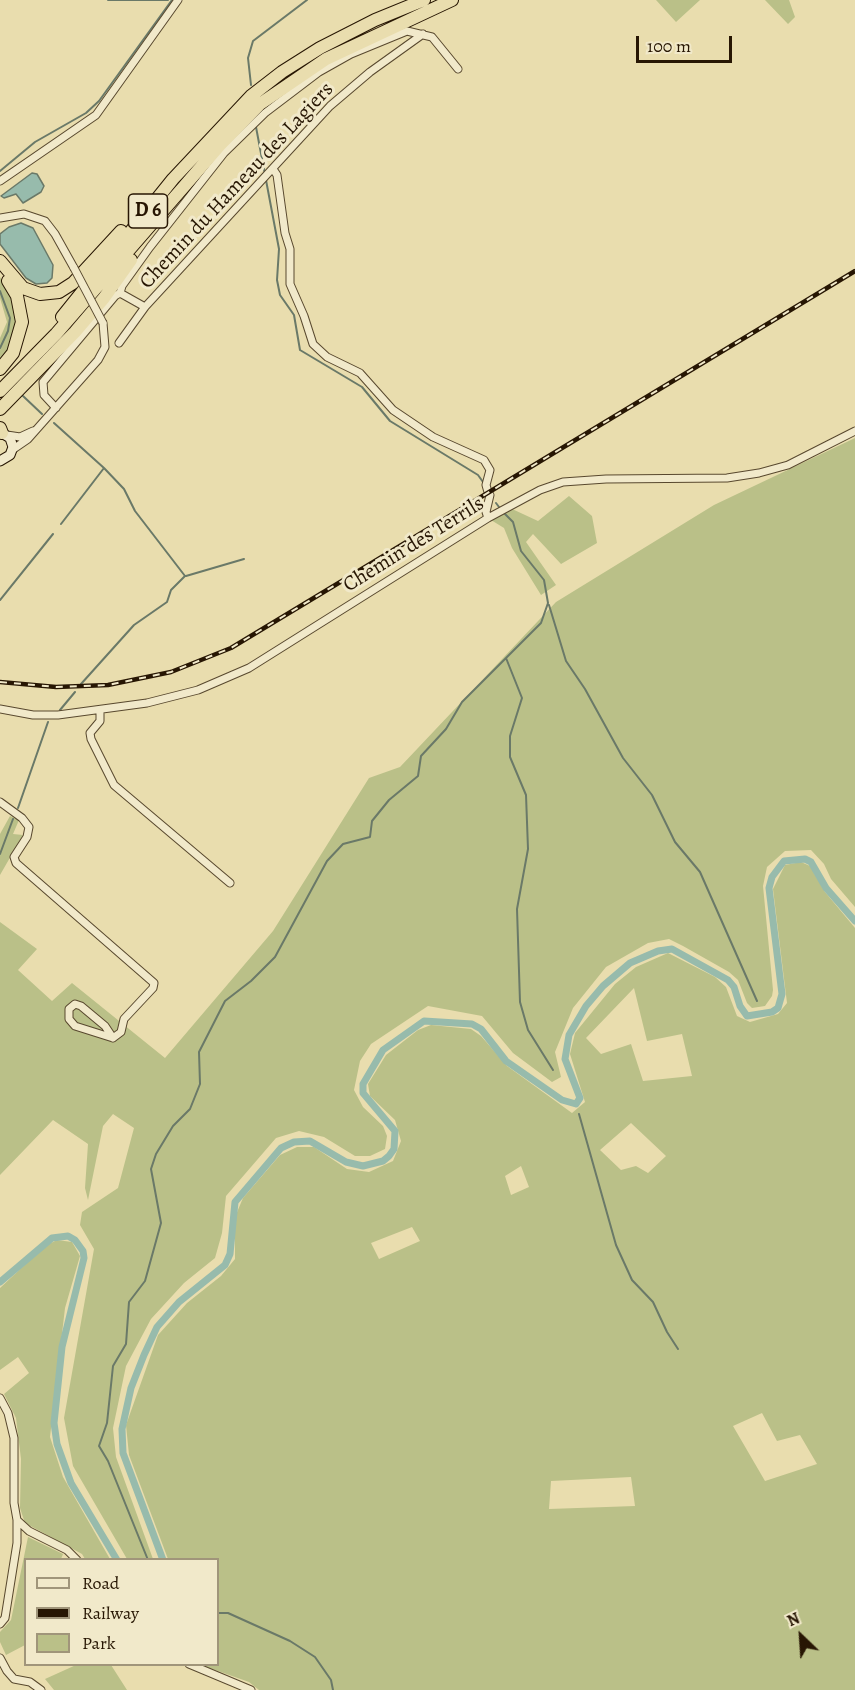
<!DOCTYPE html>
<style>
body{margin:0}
#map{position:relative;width:855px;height:1690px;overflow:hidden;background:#e9ddae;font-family:Alegreya,serif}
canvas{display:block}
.legend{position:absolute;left:24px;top:1558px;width:195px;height:108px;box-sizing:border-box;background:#f1e9ca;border:2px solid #a0957a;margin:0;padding:8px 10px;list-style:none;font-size:18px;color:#271603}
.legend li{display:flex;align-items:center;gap:12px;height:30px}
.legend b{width:30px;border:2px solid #a0957a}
.north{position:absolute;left:771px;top:1606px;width:60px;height:60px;-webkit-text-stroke:4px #f1e9ca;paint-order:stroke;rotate:335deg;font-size:16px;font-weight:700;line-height:24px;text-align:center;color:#271603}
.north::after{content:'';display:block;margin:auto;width:21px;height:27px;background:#271603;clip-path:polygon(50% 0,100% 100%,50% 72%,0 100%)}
.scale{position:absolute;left:636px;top:36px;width:96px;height:27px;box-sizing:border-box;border:3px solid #271603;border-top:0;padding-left:8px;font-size:18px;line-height:21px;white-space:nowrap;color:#271603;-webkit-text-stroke:4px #f1e9ca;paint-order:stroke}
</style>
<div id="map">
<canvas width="855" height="1690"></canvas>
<ul class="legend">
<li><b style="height:8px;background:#f1e9ca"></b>Road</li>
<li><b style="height:8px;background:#271603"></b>Railway</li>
<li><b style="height:16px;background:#bac088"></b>Park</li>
</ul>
<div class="north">N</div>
<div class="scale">100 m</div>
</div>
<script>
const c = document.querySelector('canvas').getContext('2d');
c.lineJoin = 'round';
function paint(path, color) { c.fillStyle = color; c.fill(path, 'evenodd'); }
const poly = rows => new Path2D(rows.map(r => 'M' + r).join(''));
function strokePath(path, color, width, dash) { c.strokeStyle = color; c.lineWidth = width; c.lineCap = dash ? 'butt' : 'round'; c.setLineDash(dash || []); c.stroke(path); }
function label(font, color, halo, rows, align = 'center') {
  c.font = font + ' Alegreya,serif'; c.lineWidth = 6; c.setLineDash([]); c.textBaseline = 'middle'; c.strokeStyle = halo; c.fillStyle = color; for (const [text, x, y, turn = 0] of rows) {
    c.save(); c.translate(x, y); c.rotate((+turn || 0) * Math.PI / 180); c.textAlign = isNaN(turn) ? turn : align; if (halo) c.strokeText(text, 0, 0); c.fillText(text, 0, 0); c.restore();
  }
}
paint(poly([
 [656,0,700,0,676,22],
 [765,0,789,0,795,17,788,24],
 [0,277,14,300,17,322,8,349,0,362,0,338,7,322,0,298],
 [855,438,855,907,831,879,824,864,811,850,785,851,767,867,763,886,773,990,772,996,765,1006,752,1008,747,1003,738,980,729,972,683,946,669,939,648,943,606,967,573,1008,555,1052,561,1077,552,1082,513,1053,482,1016,428,1006,371,1044,360,1061,354,1090,363,1107,383,1126,387,1136,385,1149,370,1156,355,1156,324,1137,299,1131,276,1138,226,1196,222,1233,215,1258,184,1283,151,1319,126,1366,113,1428,116,1457,153,1559,127,1559,73,1466,64,1418,94,1249,80,1225,82,1212,118,1188,134,1128,113,1114,103,1126,88,1200,85,1188,88,1144,53,1120,0,1175,0,922,37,949,18,970,52,1001,72,983,165,1058,273,931,369,778,400,767,556,602,714,505],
 [569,496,592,516,597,543,561,564,533,534,526,542,556,585,541,595,512,548,504,528,491,520,510,508,538,521],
 [10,816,19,820,13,834,23,835,0,875,0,834],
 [801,862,810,866,825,892,855,928,855,1690,259,1690,249,1682,201,1665,218,1664,218,1560,168,1559,129,1455,126,1425,158,1335,187,1303,221,1276,235,1259,235,1217,243,1198,280,1155,297,1147,314,1147,347,1169,369,1172,393,1161,401,1141,395,1120,370,1096,368,1084,386,1055,418,1030,431,1025,471,1029,481,1036,507,1066,572,1113,585,1102,570,1054,575,1033,615,984,636,967,668,953,715,977,726,987,737,1016,750,1022,778,1014,787,1003,773,889,785,865],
 [634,988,647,1041,682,1034,692,1076,643,1081,631,1044,601,1054,586,1038],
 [631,1123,666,1156,648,1173,636,1166,621,1170,600,1150],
 [521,1166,529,1187,511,1195,505,1176],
 [412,1227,420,1241,379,1259,371,1243],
 [762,1413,777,1441,800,1435,817,1464,765,1481,733,1426],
 [631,1477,635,1506,549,1509,551,1481],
 [57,1240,72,1242,80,1256,65,1308,50,1437,63,1477,110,1559,85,1559,82,1554,25,1523,20,1508,21,1459,16,1418,4,1394,29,1373,18,1357,0,1370,0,1288,45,1246],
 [28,1537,63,1554,61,1559,26,1560,25,1645,6,1655,0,1642,0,1632,11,1620],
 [76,1665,111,1665,127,1690,54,1690,45,1679]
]), '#bac088');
const water = poly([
 [32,173,37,174,44,186,41,192,23,203,16,194,4,198,1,196,32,173],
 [21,223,33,228,53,265,52,278,47,283,36,284,26,278,0,244,0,234,9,227,21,223]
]);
paint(water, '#97bbac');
strokePath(water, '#6a7968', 1.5);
strokePath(poly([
 [108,0,168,0],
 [251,85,248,58,253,41,307,0],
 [256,127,279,249,277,280,280,295,294,315,300,350,362,387,390,421,478,475,483,482],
 [0,171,35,142,86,113,99,101,172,0],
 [0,291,10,318,8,331,0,348],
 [23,396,42,414],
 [54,423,104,468,61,524],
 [496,503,499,507],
 [186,576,244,559],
 [0,600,53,534],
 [549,605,566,661,585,689,623,758,652,795,675,842,700,872,757,1001],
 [506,658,522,698,510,736,510,757,526,795,528,849,517,909,520,1002,528,1030,553,1070],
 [81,684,134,625,167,602,171,590,185,576,135,511,124,489,104,468],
 [60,710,75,692],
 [18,808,48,722],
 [0,854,13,819],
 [579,1114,616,1245,632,1280,653,1302,667,1332,678,1349],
 [148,1560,108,1461,99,1446,107,1423,113,1366,126,1344,129,1302,145,1281,161,1223,151,1169,156,1154,173,1126,190,1109,200,1084,199,1052,225,1001,251,981,275,957,327,861,343,844,370,837,372,821,389,800,418,776,421,756,446,729,462,702,541,623,548,603,544,580,521,551,513,522,504,513],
 [218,1613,228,1613,290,1641,315,1657,331,1680,333,1690]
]), '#6a7968', 2);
strokePath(poly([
 [0,1282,52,1238,68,1236,75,1240,83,1251,84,1258,62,1347,54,1423,57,1444,71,1483,117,1560],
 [163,1560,123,1453,122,1429,131,1388,144,1355,157,1327,179,1302,225,1265,230,1254,235,1202,281,1148,294,1142,310,1141,346,1162,363,1166,383,1161,389,1156,394,1149,395,1131,363,1093,363,1084,383,1050,424,1021,472,1024,481,1029,506,1061,562,1100,576,1104,580,1098,565,1059,569,1035,586,1006,603,986,630,963,658,951,672,949,728,980,734,987,740,1006,747,1016,772,1012,778,1008,782,994,769,888,772,877,784,861,805,859,811,862,826,888,855,921]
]), '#97bbac', 7);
const street = poly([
 [273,169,277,175,285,233,290,249,290,284,304,316,313,344,327,357,360,373,393,410,433,437,484,460,490,470,486,485,488,492],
 [0,181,96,115,178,0],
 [0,218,24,214,45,221,55,234,74,268],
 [120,293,145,307],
 [119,343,145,307,330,106,370,72,423,34],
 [56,408,44,395,43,382,115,296,120,293,122,286,150,247,224,153,265,113,319,72,351,54,407,31,432,37,458,69],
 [7,435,20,437,33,431],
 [12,450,28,439,98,360,105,347,103,323],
 [488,518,486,512,490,495],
 [0,709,33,715,58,715,147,703,198,690,249,668,488,518,540,490,563,482,606,479,727,478,759,473,788,465,855,431],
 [100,710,100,721,90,733,91,739,114,785,230,883],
 [0,802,22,818,29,827,27,837,14,857,16,863,154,983,153,988,124,1019,121,1032,113,1038,75,1026,69,1019,69,1009,75,1004,81,1006,105,1026,113,1038],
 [0,1398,8,1413,14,1438,14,1503,17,1520,29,1531,67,1550,77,1560],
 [0,1624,5,1618,17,1543,17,1520],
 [0,1658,7,1671,14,1679,30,1682,41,1690],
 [189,1664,251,1690]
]);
const secondary = poly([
 [0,432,10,438,13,447,10,455,0,461]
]);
const highway = poly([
 [0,261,23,288,40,294,59,292,73,283,121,231],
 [62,317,173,179,251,96,282,72,320,48,375,20,424,0],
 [0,369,13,353,22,322,17,296,8,281],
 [0,391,56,334,220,145,260,104,326,59,452,0],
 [0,409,75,332,104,298,131,260],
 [0,428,2,433]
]);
strokePath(street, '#58482e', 9);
strokePath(secondary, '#271603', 11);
strokePath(highway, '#271603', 14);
strokePath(street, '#f1e9ca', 7);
strokePath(secondary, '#f1e9ca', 9);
strokePath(highway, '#e9ddae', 12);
const rail = poly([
 [0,682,56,687,108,685,171,672,231,648,855,271]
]);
strokePath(rail, '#271603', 4.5);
strokePath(rail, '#f1e9ca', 2, [7]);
const streetBridge = poly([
 [74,268,103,323]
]);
strokePath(streetBridge, '#58482e', 9, []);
strokePath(streetBridge, '#f1e9ca', 7);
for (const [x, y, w] of [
 [148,211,39]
]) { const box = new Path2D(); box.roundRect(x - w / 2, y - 17, w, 34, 4.5); c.fillStyle = '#f1e9ca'; c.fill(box); strokePath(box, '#271603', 1.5); }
label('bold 20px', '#271603', null, [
 ["D 6",148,211]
]);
label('21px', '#271603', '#f1e9ca', [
 ["Chemin du Hameau des Lagiers",237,186,-47],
 ["Chemin des Terrils",414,545,-32]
]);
</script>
